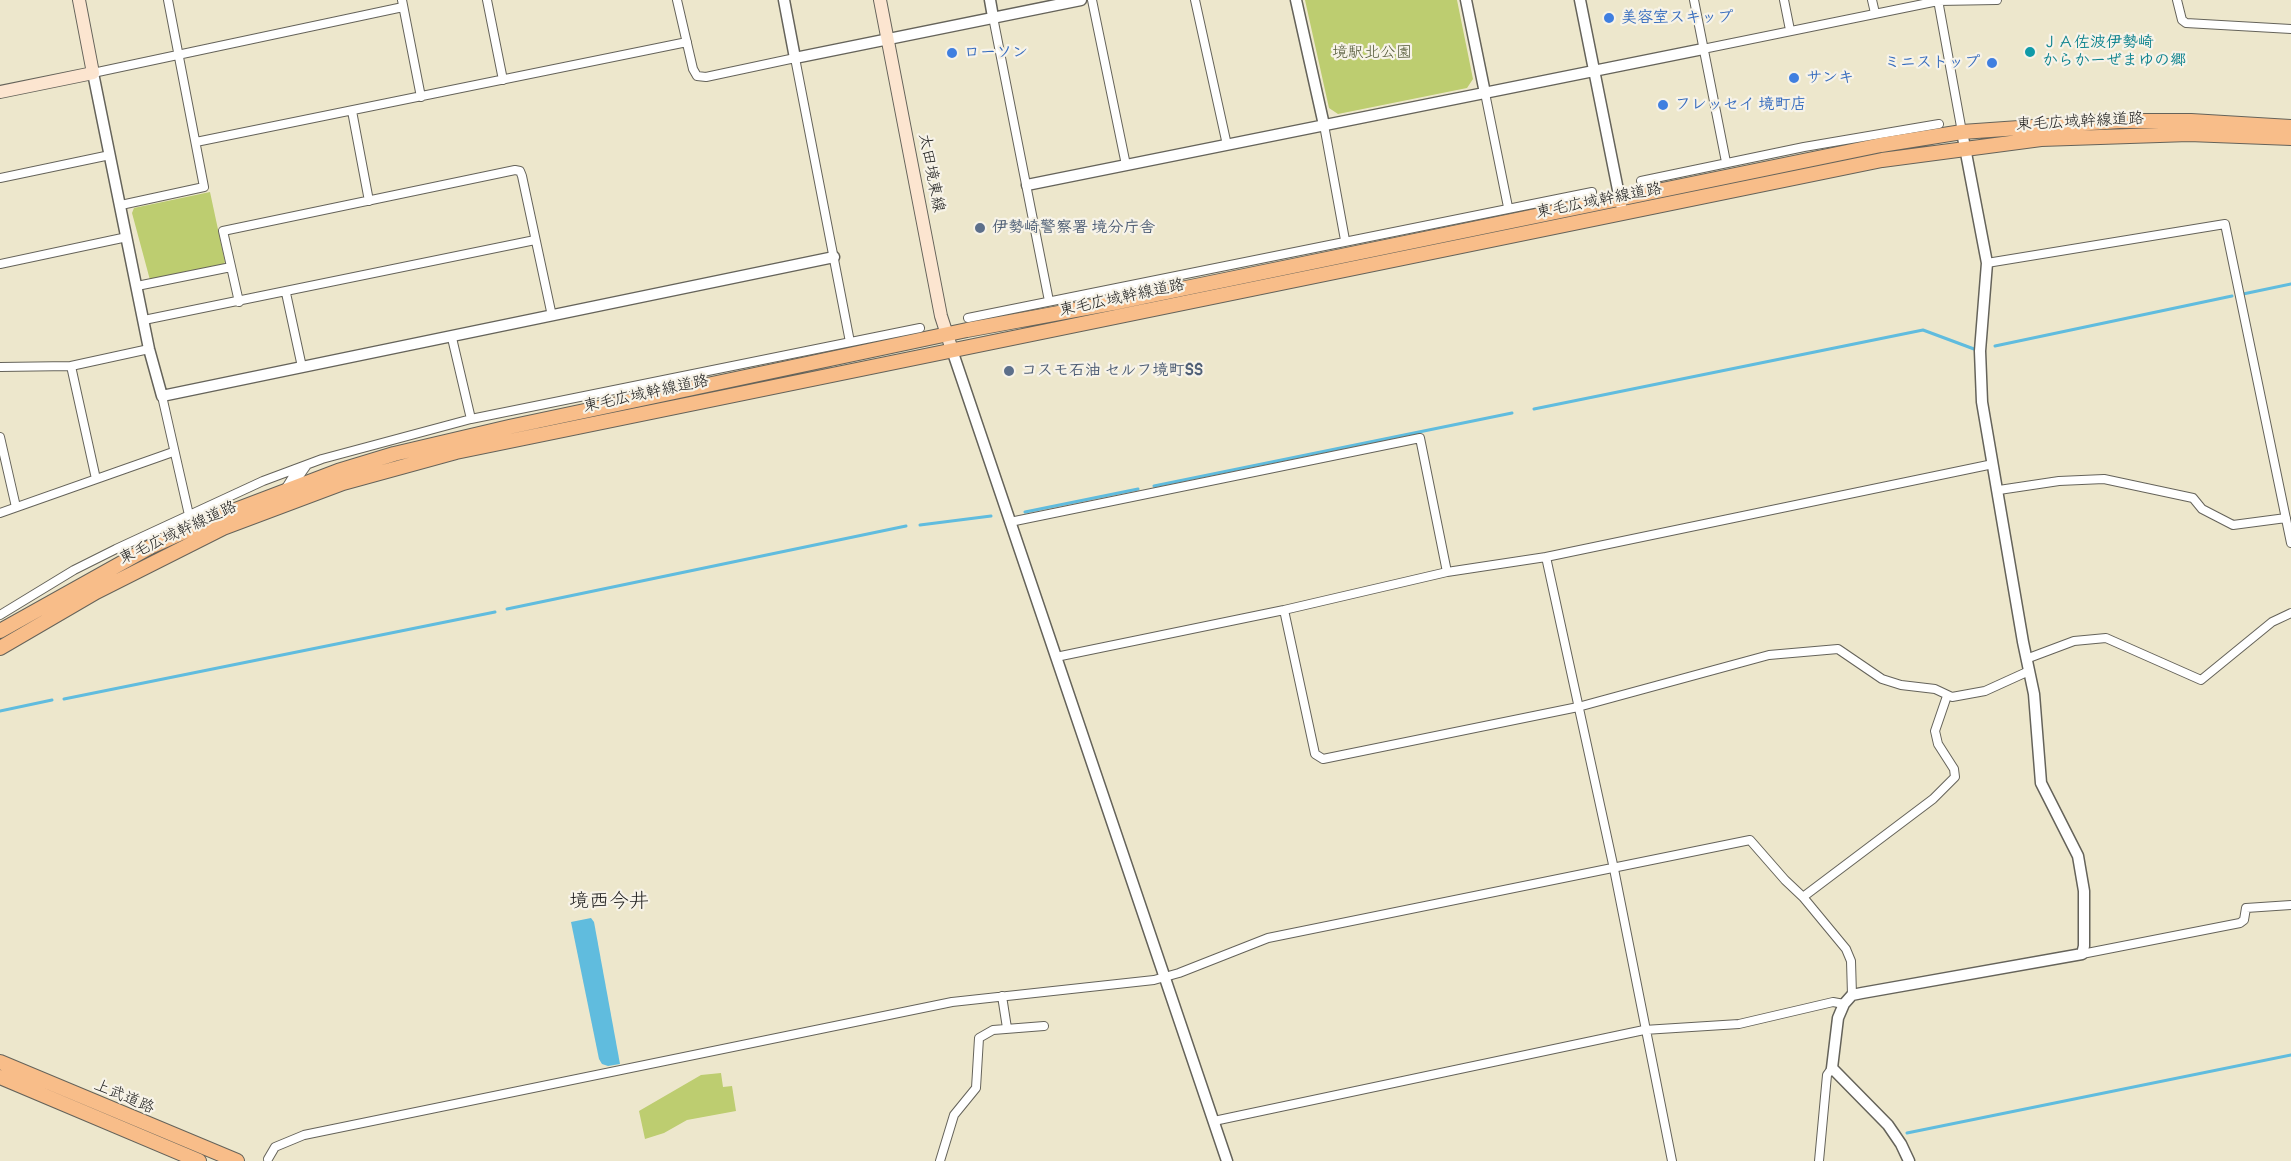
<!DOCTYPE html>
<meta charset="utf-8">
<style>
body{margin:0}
canvas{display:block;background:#ede7cc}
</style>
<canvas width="2291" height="1161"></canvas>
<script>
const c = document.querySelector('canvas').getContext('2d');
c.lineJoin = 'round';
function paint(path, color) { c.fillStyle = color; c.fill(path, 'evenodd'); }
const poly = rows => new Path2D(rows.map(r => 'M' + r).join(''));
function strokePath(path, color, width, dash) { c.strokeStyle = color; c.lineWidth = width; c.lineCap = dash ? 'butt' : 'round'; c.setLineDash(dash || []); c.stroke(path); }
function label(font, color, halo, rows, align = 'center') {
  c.font = font + ' Pangolin,"Klee One",sans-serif'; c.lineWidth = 4.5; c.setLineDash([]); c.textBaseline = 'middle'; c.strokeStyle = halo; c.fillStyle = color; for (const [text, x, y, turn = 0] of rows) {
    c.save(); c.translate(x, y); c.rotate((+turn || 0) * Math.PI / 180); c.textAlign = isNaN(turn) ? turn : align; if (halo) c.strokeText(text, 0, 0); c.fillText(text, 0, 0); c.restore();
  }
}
paint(poly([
 [1305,0,1457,0,1473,79,1467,88,1338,114,1329,108],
 [210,192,225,262,223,265,150,280,132,213,134,208],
 [721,1073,723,1087,732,1086,736,1111,687,1120,664,1133,645,1139,639,1111,701,1075]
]), '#bdcd70');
paint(poly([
 [591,918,594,922,620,1064,608,1066,602,1064,599,1059,571,922]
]), '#60bcde');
strokePath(poly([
 [2243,294,2291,284],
 [1995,346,2232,296],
 [1534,409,1923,330,1974,349],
 [1154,486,1512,413],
 [1025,512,1138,489],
 [920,525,991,516],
 [507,609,906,526],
 [64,699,495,612],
 [0,711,52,700],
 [1907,1133,2291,1055]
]), '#60bcde', 3);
const minor = poly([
 [402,0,421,97],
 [487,0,503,80],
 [677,0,693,69,697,76,706,77,795,58,850,342],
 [1092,0,1126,165],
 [1195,0,1227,145],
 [1694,0,1726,162],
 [1784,0,1790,30],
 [1872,0,1875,13],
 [1938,0,1962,132],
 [2177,0,2182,20,2186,23,2291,29],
 [993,17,1049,301],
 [1703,49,1938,1,1997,0],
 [93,73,403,7],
 [1485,93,1508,207],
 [352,111,369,201],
 [1324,125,1345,240],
 [196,142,687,42],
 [0,178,110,155],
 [1641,181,1804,147,1939,124],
 [121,205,204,187,168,0],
 [1987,263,2225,224,2291,543],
 [0,264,127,237],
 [137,286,231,267],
 [286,293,302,367],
 [239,302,223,231,515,170,520,171,522,176,552,316],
 [968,318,1592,192],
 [144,320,535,240],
 [452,338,471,419],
 [71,366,96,479],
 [0,367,71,366,149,349],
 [162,396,189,515],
 [0,437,16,507],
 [1999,490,2059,481,2104,479,2193,498,2202,509,2233,525,2286,518],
 [284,491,292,478,300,475,307,465],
 [0,513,173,452],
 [1010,522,1420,438,1447,572],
 [1546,557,1614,869,1672,1161],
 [1284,610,1315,754,1323,759,1578,707,1769,655,1838,649,1882,679,1901,685,1935,689,1952,697,1985,691,2029,671],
 [0,615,74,570,116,549,263,481,322,459,471,419,920,328],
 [1056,657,1284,610,1447,572,1546,557,1993,464],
 [2026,659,2074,641,2106,638,2201,680,2272,622,2291,613],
 [1803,897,1933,799,1955,777,1954,769,1938,744,1935,731,1947,696],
 [2082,954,2240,923,2244,920,2246,908,2291,905],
 [1002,996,1007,1028],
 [1214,1121,1644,1030,1739,1024,1833,1002,1844,1004],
 [268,1159,275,1147,304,1135,952,1002,1154,980,1179,973,1268,938,1750,840,1785,880,1803,897,1846,949,1851,961,1852,995],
 [940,1161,954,1115,976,1088,979,1038,993,1030,1044,1026],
 [1819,1161,1827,1075,1832,1068]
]);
const tertiary = poly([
 [784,0,795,58,1081,0],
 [990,0,993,17],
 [1296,0,1324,125],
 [1466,0,1485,93],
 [1580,0,1621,205],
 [93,73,149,349,162,396,834,257],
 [1027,185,1703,49],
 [952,350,1227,1161],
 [1909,1161,1901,1144,1888,1125,1832,1068,1838,1018,1844,1004,1852,995,1862,993,2082,954,2084,946,2084,891,2078,856,2041,783,2034,694,2023,642,1982,402,1980,351,1987,263,1962,132]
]);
const secondary = poly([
 [880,0,941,316,952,350],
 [0,92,93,73,79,0]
]);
const trunk = poly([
 [0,631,152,546,217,517,338,471,394,454,509,427,967,330,1113,303,1881,145,1962,132,2119,121,2191,121,2291,127],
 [0,648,96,592,223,528,343,483,456,452,1882,160,2041,139,2189,134,2291,138],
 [0,1062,237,1161],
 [0,1077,199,1161]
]);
strokePath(minor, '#65635a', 10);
strokePath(tertiary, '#65635a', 13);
strokePath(secondary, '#65635a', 14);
strokePath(trunk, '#65635a', 16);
strokePath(minor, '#fff', 8);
strokePath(tertiary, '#fff', 10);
strokePath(secondary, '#fce5d0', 12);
strokePath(trunk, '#f8bd89', 14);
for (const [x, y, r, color] of [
 [1609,18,6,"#3f7fe0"],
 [2030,52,6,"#0f9aa8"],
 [952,53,6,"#3f7fe0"],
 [1992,63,6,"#3f7fe0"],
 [1794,78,6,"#3f7fe0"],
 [1663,105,6,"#3f7fe0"],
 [980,228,6,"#5c6f8a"],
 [1009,371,6,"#5c6f8a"]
]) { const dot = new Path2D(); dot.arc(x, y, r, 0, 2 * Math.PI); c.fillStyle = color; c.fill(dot); strokePath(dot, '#f7f3e8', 2); }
label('bold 16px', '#366cbe', '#f7f3e8', [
 ["美容室スキップ",1621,18],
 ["ローソン",964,53],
 ["ミニストップ",1980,63,"right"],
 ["サンキ",1806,78],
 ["フレッセイ 境町店",1675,105]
], 'left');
label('bold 16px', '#0d838f', '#f7f3e8', [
 ["ＪＡ佐波伊勢崎",2042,43],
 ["からかーぜまゆの郷",2042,61]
], 'left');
label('16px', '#545a39', '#f7f3e8', [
 ["境駅北公園",1372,53]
]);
label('16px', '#1c1c1c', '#f7f3e8', [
 ["東毛広域幹線道路",2080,122,-3],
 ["太田境東線",931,173,79],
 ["東毛広域幹線道路",1599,201,-11],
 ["東毛広域幹線道路",1122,298,-12],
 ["東毛広域幹線道路",646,394,-12],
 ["東毛広域幹線道路",178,533,-25],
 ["上武道路",124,1097,23]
]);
label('bold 16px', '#4e5e75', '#f7f3e8', [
 ["伊勢崎警察署 境分庁舎",992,228],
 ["コスモ石油 セルフ境町SS",1021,371]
], 'left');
label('20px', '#1c1c1c', '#f7f3e8', [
 ["境西今井",609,902]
]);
</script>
